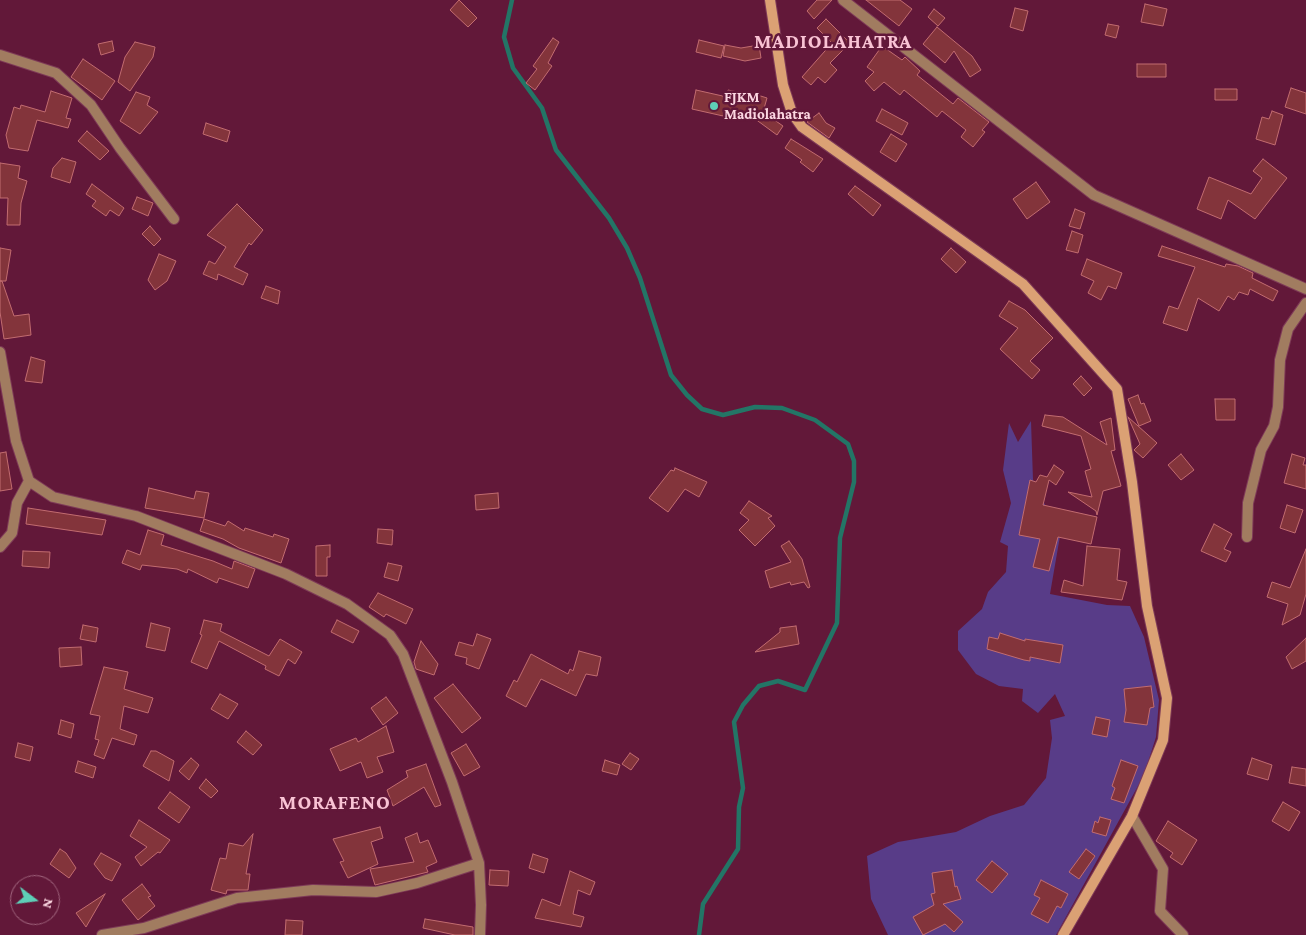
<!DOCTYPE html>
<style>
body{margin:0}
#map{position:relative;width:1306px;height:935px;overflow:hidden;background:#621839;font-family:"Crimson Pro",serif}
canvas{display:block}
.north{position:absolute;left:10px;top:875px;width:50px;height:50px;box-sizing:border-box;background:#621839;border:1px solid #a0647d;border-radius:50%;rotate:105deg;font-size:14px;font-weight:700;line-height:20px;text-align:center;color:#fcd7e2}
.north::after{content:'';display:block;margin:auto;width:18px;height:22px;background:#5eceb7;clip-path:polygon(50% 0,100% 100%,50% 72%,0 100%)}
</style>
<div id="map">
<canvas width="1306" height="935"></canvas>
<div class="north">N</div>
</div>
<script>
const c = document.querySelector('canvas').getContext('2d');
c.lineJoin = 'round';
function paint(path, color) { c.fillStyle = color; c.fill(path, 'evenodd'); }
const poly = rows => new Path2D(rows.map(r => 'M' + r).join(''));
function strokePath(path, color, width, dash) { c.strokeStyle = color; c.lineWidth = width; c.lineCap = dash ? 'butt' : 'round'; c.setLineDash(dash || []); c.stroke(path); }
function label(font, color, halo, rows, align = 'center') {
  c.font = font + ' "Crimson Pro",serif'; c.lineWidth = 5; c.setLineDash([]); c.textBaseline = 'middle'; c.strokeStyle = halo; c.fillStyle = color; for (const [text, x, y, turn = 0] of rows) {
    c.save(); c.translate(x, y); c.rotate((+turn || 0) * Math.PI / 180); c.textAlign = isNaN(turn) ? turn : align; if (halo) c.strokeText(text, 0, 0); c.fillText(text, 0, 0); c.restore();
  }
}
paint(poly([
 [1031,421,1033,480,1060,536,1050,594,1107,605,1130,606,1144,637,1159,700,1156,737,1144,775,1056,935,888,935,871,899,867,856,898,842,956,832,990,816,1024,805,1046,778,1052,738,1050,720,1065,716,1055,694,1038,713,1022,701,1023,689,999,686,976,674,958,650,958,631,982,609,988,592,1006,572,1008,546,1000,542,1011,503,1003,470,1009,423,1018,442]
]), '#583c88');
strokePath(poly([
 [512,0,504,37,513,68,542,108,556,150,609,218,627,248,640,278,671,375,687,395,702,409,723,415,755,407,782,408,815,420,848,444,854,461,854,482,840,538,837,623,805,690,778,681,759,686,743,705,734,722,743,788,739,807,738,849,703,904,699,935]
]), '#237566', 4.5);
const building = poly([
 [459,0,477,18,468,27,450,10,459,0],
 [817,0,832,0,814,19,807,11,817,0],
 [866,0,900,0,912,9,899,26,866,0],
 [1145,4,1167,9,1163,26,1141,22,1145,4],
 [1015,8,1028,11,1023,31,1010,27,1015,8],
 [934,9,945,18,938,26,928,17,934,9],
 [826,19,850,43,830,63,837,70,825,83,818,77,811,85,802,77,832,43,817,28,826,19],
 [1108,24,1119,26,1116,38,1105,35,1108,24],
 [937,27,972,56,981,70,970,77,954,51,945,63,923,44,937,27],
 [553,38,559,42,548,63,552,66,535,90,526,83,537,69,533,66,553,38],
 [699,40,724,46,721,58,696,52,699,40],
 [112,41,114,51,101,55,98,44,112,41],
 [135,42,155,47,153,57,130,91,118,82,125,57,135,42],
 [725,45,741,48,759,45,761,58,745,61,723,56,725,45],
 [882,46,902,60,905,57,920,71,917,75,953,104,958,98,989,122,982,130,985,132,973,147,961,137,966,130,942,111,937,117,904,90,900,95,884,82,874,91,865,81,874,72,867,67,882,46],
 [83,59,115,81,102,100,71,77,83,59],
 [1137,64,1166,64,1166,77,1137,77,1137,64],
 [1291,88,1306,93,1306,114,1285,107,1291,88],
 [1215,89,1237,89,1237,100,1215,100,1215,89],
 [696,90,727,97,728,90,747,94,748,92,767,98,763,112,783,126,777,135,747,113,734,109,732,118,692,109,696,90],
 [51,91,72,98,66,118,71,119,68,128,37,120,28,151,9,148,6,135,14,107,20,109,21,105,45,112,51,91],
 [136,92,150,97,147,105,158,112,140,134,120,121,136,92],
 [882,109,908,123,902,135,876,121,882,109],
 [1272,111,1283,115,1275,145,1256,139,1262,117,1269,119,1272,111],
 [819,113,826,123,835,128,829,138,807,122,819,113],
 [206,123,230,131,227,142,203,134,206,123],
 [87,131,109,151,100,160,78,141,87,131],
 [891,134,907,144,896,162,880,152,891,134],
 [791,139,823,159,813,172,800,162,802,160,785,148,791,139],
 [62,158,76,162,70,183,51,177,53,168,62,158],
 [1263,159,1287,178,1255,219,1228,200,1221,219,1197,209,1209,177,1251,194,1262,178,1253,171,1263,159],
 [0,163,20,166,18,178,27,181,21,203,20,225,7,225,8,198,0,198,0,163],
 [1036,182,1050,202,1027,219,1013,199,1036,182],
 [92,184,124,208,119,216,110,210,106,216,92,206,96,201,86,194,92,184],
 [855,186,881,205,873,216,848,194,855,186],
 [137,197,153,203,148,216,132,209,137,197],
 [237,204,263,230,251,245,249,243,234,267,248,274,243,285,218,274,217,280,203,274,209,261,215,264,226,247,207,235,237,204],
 [1075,209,1085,213,1080,229,1069,226,1075,209],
 [150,226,161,239,154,246,142,234,150,226],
 [1072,231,1083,235,1078,253,1066,250,1072,231],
 [1162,246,1225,267,1226,264,1238,266,1253,273,1252,278,1278,291,1273,301,1250,289,1248,295,1239,292,1234,300,1228,296,1219,311,1198,298,1187,331,1163,323,1169,306,1178,309,1195,267,1158,256,1162,246],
 [0,248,11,250,6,281,0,281,0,248],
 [951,248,966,262,956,273,941,259,951,248],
 [159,254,176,261,167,281,155,290,148,280,159,254],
 [1087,259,1122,273,1116,289,1108,286,1101,300,1088,293,1094,281,1081,275,1087,259],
 [0,281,2,281,14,316,29,314,31,335,4,339,0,312,0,281],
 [266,286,280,291,278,304,261,298,266,286],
 [1009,301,1025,310,1053,338,1030,361,1040,370,1032,379,1000,349,1018,328,999,316,1009,301],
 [31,357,45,361,42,383,25,381,31,357],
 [1081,376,1092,388,1084,396,1073,384,1081,376],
 [1138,395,1141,404,1144,403,1151,421,1139,426,1128,399,1138,395],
 [1215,399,1235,399,1235,420,1216,420,1215,399],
 [1045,415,1063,417,1107,445,1100,422,1111,418,1115,450,1111,451,1121,486,1103,491,1097,515,1096,511,1068,492,1092,497,1085,471,1091,469,1081,436,1042,426,1045,415],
 [1128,417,1157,443,1143,458,1134,450,1140,444,1128,417],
 [6,452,12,489,0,491,0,453,6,452],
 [1181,454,1194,470,1181,480,1168,465,1181,454],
 [1292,454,1305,458,1303,465,1306,465,1306,489,1284,483,1292,454],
 [1054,465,1064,472,1056,485,1049,480,1043,505,1097,517,1091,544,1058,537,1049,571,1033,567,1040,539,1019,535,1030,480,1036,482,1040,475,1047,477,1054,465],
 [675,468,707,482,699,497,685,489,668,512,649,498,671,470,674,471,675,468],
 [149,488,194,499,196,491,209,493,204,518,145,508,149,488],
 [498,493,499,508,476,510,475,495,498,493],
 [749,501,772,516,768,518,775,526,755,546,739,530,749,520,740,513,749,501],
 [1287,505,1303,510,1295,533,1280,528,1287,505],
 [28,508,106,520,102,535,26,524,28,508],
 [204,519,225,526,228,521,244,531,245,528,273,537,274,534,289,539,281,563,239,548,223,539,200,531,204,519],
 [1214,524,1232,534,1224,549,1231,552,1226,562,1201,551,1214,524],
 [378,529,393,530,392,545,377,543,378,529],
 [148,530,164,535,161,545,213,561,232,569,234,561,255,569,248,588,219,578,217,583,188,569,187,573,177,569,142,565,140,570,122,563,127,550,140,555,148,530],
 [789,541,802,559,810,587,808,588,804,582,791,585,790,582,770,588,765,571,791,562,781,546,789,541],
 [330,545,330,557,327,557,327,576,316,576,316,546,330,545],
 [1087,546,1120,549,1117,580,1127,582,1122,600,1061,592,1064,580,1083,586,1087,546],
 [1306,549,1306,594,1300,615,1282,625,1288,604,1267,597,1272,582,1290,588,1306,549],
 [23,551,50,552,49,568,22,566,23,551],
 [388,563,402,566,398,581,384,577,388,563],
 [378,593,413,609,406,624,386,614,384,617,369,607,378,593],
 [204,620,222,624,220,631,269,656,280,639,302,652,295,664,288,659,279,676,265,669,266,666,219,641,207,669,191,662,202,635,200,634,204,620],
 [337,620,359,631,353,643,331,632,337,620],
 [151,623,170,628,165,651,146,647,151,623],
 [83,625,98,628,96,642,80,639,83,625],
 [796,626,799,644,755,652,780,632,780,628,796,626],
 [1000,633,1025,641,1025,639,1063,645,1060,663,1030,657,1030,661,1024,660,987,649,989,637,998,639,1000,633],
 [477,634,491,639,479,669,466,664,467,658,455,655,459,642,473,646,477,634],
 [1306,638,1306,661,1292,669,1286,657,1306,638],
 [421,641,438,664,434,675,416,669,414,662,421,641],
 [81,647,82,665,60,667,59,648,81,647],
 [579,651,601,657,597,676,586,674,576,696,541,679,526,707,506,696,514,680,517,682,531,654,568,674,570,669,573,671,579,651],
 [104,667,128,672,124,689,153,698,148,713,124,706,120,729,137,735,134,745,112,738,104,759,94,755,99,740,95,739,100,716,90,714,104,667],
 [453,684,481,718,462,733,434,698,453,684],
 [1151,686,1154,707,1150,708,1147,725,1124,722,1126,710,1124,689,1151,686],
 [220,694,238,704,228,719,211,709,220,694],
 [386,697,398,713,383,725,371,708,386,697],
 [1096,717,1110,720,1107,737,1092,734,1096,717],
 [61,720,74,724,71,738,58,734,61,720],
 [386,726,394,752,377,757,383,772,367,778,361,762,340,771,330,749,356,738,358,742,386,726],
 [246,731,262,745,253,755,237,742,246,731],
 [18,743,33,747,30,761,15,757,18,743],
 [466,744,480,767,464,776,451,753,466,744],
 [151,751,156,751,174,761,169,781,143,766,151,751],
 [630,753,639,759,631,770,622,764,630,753],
 [191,758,199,765,189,780,179,771,191,758],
 [1252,758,1272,765,1268,780,1247,774,1252,758],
 [605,760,620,765,617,775,602,771,605,760],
 [1121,760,1138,766,1124,803,1111,799,1115,788,1112,786,1121,760],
 [78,761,96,767,93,778,75,772,78,761],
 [426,764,441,805,435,807,424,787,393,806,387,790,408,777,406,771,426,764],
 [1292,767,1306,769,1306,786,1289,783,1292,767],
 [206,779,218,791,211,798,199,788,206,779],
 [170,792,190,807,179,823,158,808,170,792],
 [1283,802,1300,812,1289,831,1272,821,1283,802],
 [1100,817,1111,820,1106,836,1092,832,1095,821,1098,823,1100,817],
 [139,820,170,840,160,853,158,852,141,866,135,857,147,847,130,836,139,820],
 [1168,821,1197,840,1182,865,1170,857,1173,853,1156,841,1168,821],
 [380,827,383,838,371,842,378,864,348,878,340,862,344,861,333,839,380,827],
 [417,833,420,843,428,840,437,862,426,867,428,872,375,885,370,869,414,862,405,838,417,833],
 [253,834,246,874,250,874,248,890,227,890,226,894,211,890,220,858,226,859,229,843,243,846,253,834],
 [60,849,66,853,76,868,69,878,50,864,60,849],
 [1086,849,1095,856,1079,879,1069,872,1086,849],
 [101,853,121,864,112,881,105,878,94,864,101,853],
 [533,854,548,859,544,873,529,868,533,854],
 [992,861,1008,874,992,893,976,880,992,861],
 [490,870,509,871,508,886,489,885,490,870],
 [952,870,955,887,957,886,961,899,943,904,963,922,954,932,945,924,923,935,913,917,934,905,931,894,935,893,932,873,952,870],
 [570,871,595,882,590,895,578,890,573,914,584,917,581,927,535,918,542,899,560,906,570,871],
 [1041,880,1068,894,1061,908,1057,906,1048,923,1031,914,1040,898,1034,895,1041,880],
 [142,884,151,896,148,897,155,906,138,920,122,900,142,884],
 [105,894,86,927,76,913,105,894],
 [425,919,473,927,473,935,455,935,423,928,425,919],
 [286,920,303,921,302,935,285,935,286,920]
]);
paint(building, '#83343b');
strokePath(building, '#c26c70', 1);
const street = poly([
 [843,0,1094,195,1306,289],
 [0,55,56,73,91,105,120,148,174,219],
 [0,352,16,441,29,481,53,497,136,516,286,574,347,604,390,635,403,654,452,782,479,863,481,905,480,935],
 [1247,537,1248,503,1261,450,1274,426,1278,407,1280,360,1288,329,1306,303],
 [0,547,12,533,17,503,29,481],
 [1132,816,1163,869,1160,911,1183,935],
 [102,935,144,928,237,898,313,890,376,892,417,883,479,863]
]);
const secondary = poly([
 [770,0,783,85,792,113,802,127,1023,284,1117,389,1132,482,1147,606,1167,698,1163,740,1132,816,1063,935]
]);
strokePath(street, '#7e3a57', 12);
strokePath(secondary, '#7e3a57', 12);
strokePath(street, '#a17c60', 10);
strokePath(secondary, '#dba174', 10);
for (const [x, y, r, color] of [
 [714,106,5,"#5eceb7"]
]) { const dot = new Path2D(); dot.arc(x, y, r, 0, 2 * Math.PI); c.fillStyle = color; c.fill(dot); strokePath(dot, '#621839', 2); }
label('bold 15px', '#fcd7e2', '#621839', [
 ["FJKM",724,97],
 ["Madiolahatra",724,114]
], 'left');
c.letterSpacing = '1px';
label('bold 20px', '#f9c3d4', '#621839', [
 ["MADIOLAHATRA",833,42],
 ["MORAFENO",335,803]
]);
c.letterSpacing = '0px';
</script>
